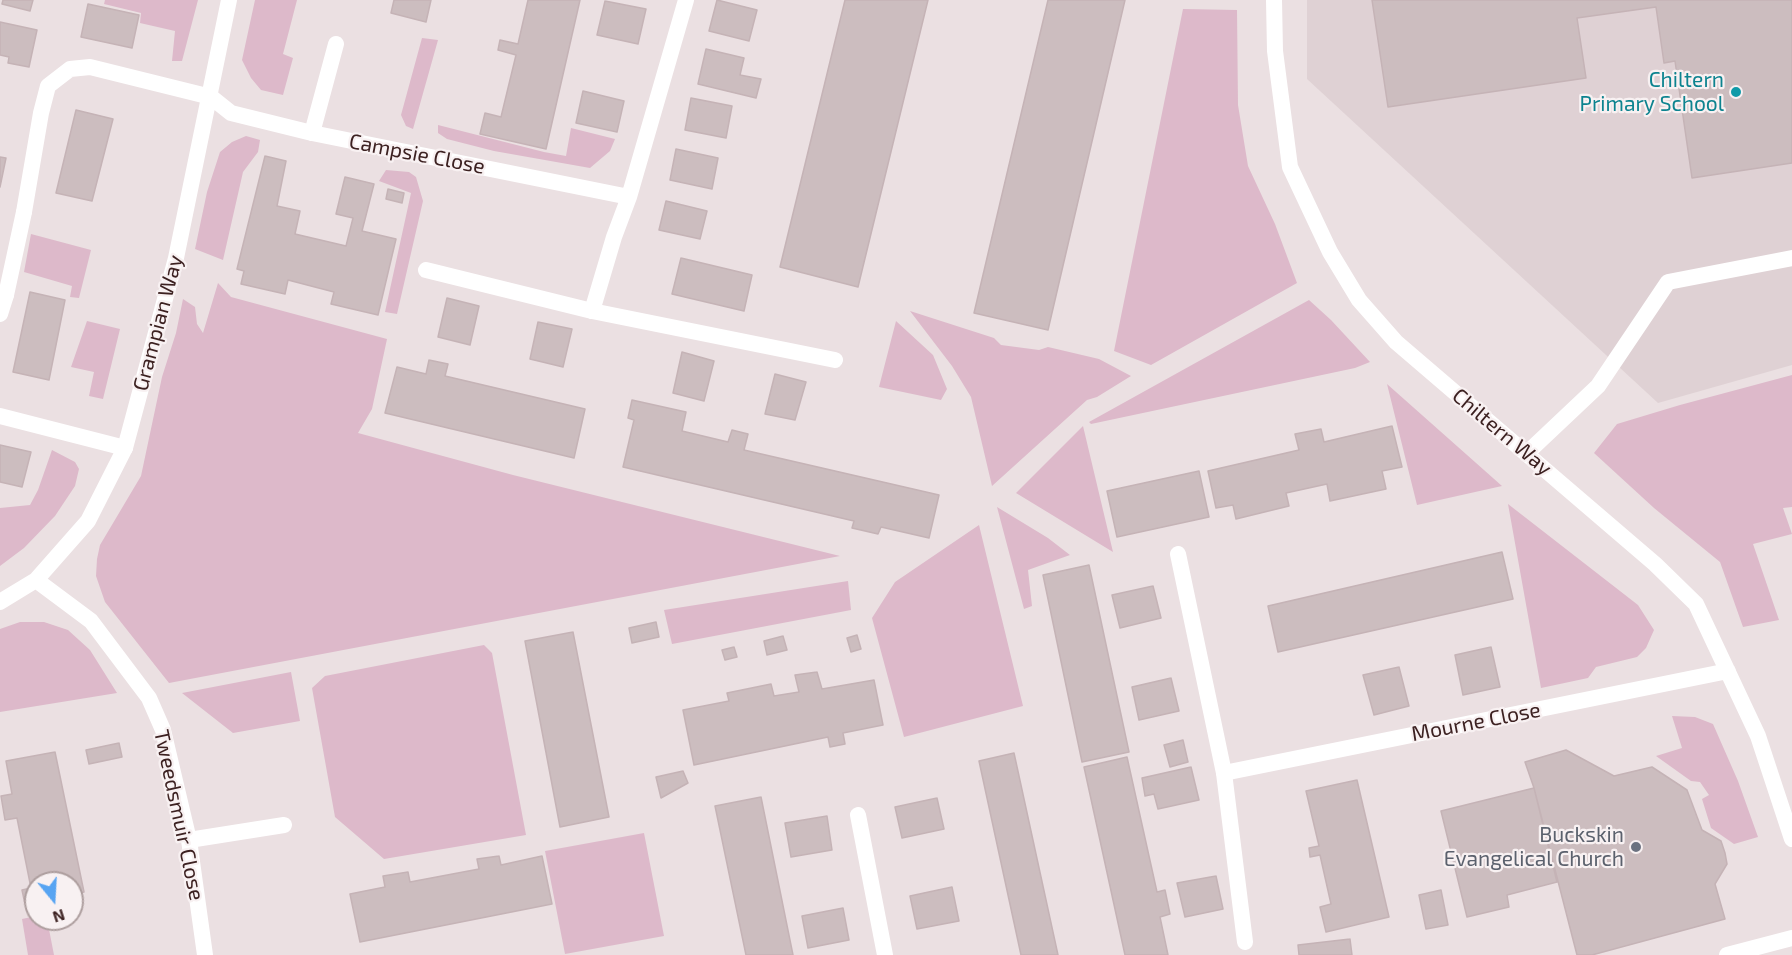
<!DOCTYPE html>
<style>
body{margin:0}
#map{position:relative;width:1792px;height:955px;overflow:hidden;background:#ebe0e2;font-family:"Exo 2",sans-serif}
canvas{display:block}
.north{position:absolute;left:24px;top:871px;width:60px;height:60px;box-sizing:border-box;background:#f8f1f2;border:2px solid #ad9e9e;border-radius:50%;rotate:162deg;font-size:16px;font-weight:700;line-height:24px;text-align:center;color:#3c2121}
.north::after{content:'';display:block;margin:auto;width:21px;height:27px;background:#57a4f2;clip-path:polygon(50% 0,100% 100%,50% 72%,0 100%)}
</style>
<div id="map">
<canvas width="1792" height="955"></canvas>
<div class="north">N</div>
</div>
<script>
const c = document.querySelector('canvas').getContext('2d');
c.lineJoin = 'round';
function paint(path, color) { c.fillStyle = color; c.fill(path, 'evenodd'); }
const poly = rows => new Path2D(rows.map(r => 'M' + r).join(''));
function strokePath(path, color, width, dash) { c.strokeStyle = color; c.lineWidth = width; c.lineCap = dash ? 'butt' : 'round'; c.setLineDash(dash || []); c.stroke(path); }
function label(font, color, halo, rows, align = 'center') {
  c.font = font + ' "Exo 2",sans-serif'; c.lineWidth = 4.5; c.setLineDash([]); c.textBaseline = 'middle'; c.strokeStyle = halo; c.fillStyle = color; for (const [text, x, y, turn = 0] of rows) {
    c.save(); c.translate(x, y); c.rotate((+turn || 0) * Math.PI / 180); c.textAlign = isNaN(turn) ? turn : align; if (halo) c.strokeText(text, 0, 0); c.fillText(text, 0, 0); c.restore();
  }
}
paint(poly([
 [1307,0,1792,0,1792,365,1658,403,1307,79]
]), '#dfd1d4');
paint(poly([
 [105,0,198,0,182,61,172,61,175,31,140,23,141,13,104,4],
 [255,0,297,0,283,54,293,58,283,95,261,90,251,78,242,60],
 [1183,9,1237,10,1238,105,1248,166,1275,224,1297,283,1151,365,1114,351],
 [422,38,438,40,413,129,406,126,401,115],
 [438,125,544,152,566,156,571,128,615,139,610,151,590,168,494,151,447,139,438,133],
 [246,136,260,140,258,152,243,172,223,260,195,249,207,192,220,152,232,142],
 [386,170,409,172,416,177,423,201,397,314,385,312,411,193,379,181],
 [31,234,91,250,79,298,70,297,72,286,24,272],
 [218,283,231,297,387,339,372,409,358,433,513,475,840,556,169,683,105,602,96,576,97,559,100,545,141,476,162,377,176,333,183,299,195,307,197,324,203,333],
 [1309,300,1331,320,1370,362,1355,368,1091,424,1089,422],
 [910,311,994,338,1001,345,1039,350,1048,347,1099,359,1131,376,1097,397,1087,400,992,486,971,397,952,366],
 [87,321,120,329,103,399,89,396,94,372,71,367],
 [896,321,933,355,947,389,941,400,879,387],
 [1792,375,1792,507,1783,508,1792,534,1753,544,1779,620,1743,627,1720,562,1654,508,1594,453,1617,424,1680,405],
 [1387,384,1502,486,1417,505],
 [1083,426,1113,552,1016,493],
 [52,450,75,462,79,469,75,486,55,516,24,548,0,566,0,508,30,505,38,490],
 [1508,504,1638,605,1654,630,1646,648,1637,657,1596,667,1588,678,1541,688],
 [997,507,1048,538,1070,555,1028,570,1032,606,1024,609],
 [979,525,1023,706,904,737,872,618,895,582],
 [848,581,851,610,672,644,664,610],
 [20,622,44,622,68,630,90,650,117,693,0,712,0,629],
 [484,645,492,653,526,835,384,859,335,817,312,688,325,676],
 [291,672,300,721,233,733,182,693],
 [1672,716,1695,717,1713,724,1738,781,1758,837,1734,844,1711,828,1702,799,1709,795,1700,782,1691,781,1656,756,1682,748],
 [644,833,664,936,565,954,545,851],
 [36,916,36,919,47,919,54,955,28,955,22,919]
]), '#ddb9ca');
const building = poly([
 [3,0,33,0,30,11,2,4,3,0],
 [394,0,431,0,426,22,391,13,394,0],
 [528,0,580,0,546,149,480,134,485,113,501,117,516,55,498,50,500,40,518,44,528,0],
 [717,0,757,10,749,41,709,31,717,0],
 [845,0,928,0,858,287,780,267,845,0],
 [1048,0,1125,0,1048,330,974,313,1048,0],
 [1372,0,1792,0,1792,163,1692,178,1675,61,1664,63,1656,7,1577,18,1586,78,1388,107,1372,0],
 [605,1,646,9,638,44,597,35,605,1],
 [88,4,139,15,132,48,81,37,88,4],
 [0,22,37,30,29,67,8,63,9,57,0,55,0,22],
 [706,49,744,58,740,75,761,79,756,98,698,84,706,49],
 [583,91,624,101,617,132,576,123,583,91],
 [691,98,732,106,726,138,685,130,691,98],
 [76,110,113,119,92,201,56,193,76,110],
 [676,149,718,158,712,189,670,180,676,149],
 [265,156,286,161,277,206,300,211,295,234,346,246,353,218,336,214,345,177,374,184,362,231,396,239,378,315,331,304,334,292,288,280,285,294,241,284,244,271,237,269,265,156],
 [0,157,6,158,0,187,0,157],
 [388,189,404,193,402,203,386,199,388,189],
 [666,201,707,211,700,239,659,230,666,201],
 [681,258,752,275,744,311,672,294,681,258],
 [30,292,65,300,49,380,13,372,30,292],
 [447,298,479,306,470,345,438,337,447,298],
 [538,322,572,329,563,367,530,359,538,322],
 [682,352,714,361,704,401,673,393,682,352],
 [429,360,448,364,445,376,585,409,574,458,385,413,397,367,426,374,429,360],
 [775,374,806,382,795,420,765,414,775,374],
 [632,400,686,412,682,431,728,442,732,430,748,434,744,450,939,495,929,538,881,527,878,534,852,528,854,521,623,467,634,420,628,418,632,400],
 [1392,426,1402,467,1382,471,1386,489,1330,501,1327,484,1286,493,1289,506,1236,519,1233,505,1216,508,1208,471,1299,450,1295,434,1321,429,1324,442,1392,426],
 [0,445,31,452,22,487,0,482,0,445],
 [1199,471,1209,517,1117,537,1107,491,1199,471],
 [1502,552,1513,599,1278,652,1268,606,1502,552],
 [1089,565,1129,752,1082,762,1043,575,1089,565],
 [1153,586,1161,618,1120,628,1112,595,1153,586],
 [656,622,659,637,632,643,629,628,656,622],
 [573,632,609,817,560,827,525,641,573,632],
 [857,635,861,649,851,652,847,638,857,635],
 [783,636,787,650,767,655,764,641,783,636],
 [734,647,737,657,725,660,722,650,734,647],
 [1491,647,1500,687,1463,695,1455,655,1491,647],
 [1399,667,1409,706,1374,715,1363,675,1399,667],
 [817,672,822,689,874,680,883,725,843,733,845,744,830,747,828,737,694,765,683,710,729,701,727,693,771,684,774,696,799,692,795,675,817,672],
 [1171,678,1179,711,1139,720,1132,687,1171,678],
 [1183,740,1188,762,1170,767,1164,745,1183,740],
 [119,743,122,757,89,764,86,750,119,743],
 [1566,750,1614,776,1652,767,1687,790,1702,830,1721,841,1725,853,1727,864,1715,884,1725,919,1592,955,1577,955,1534,788,1525,762,1566,750],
 [55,752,84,892,72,895,72,883,36,883,36,902,25,904,22,890,31,888,17,818,5,820,1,796,12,794,6,761,55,752],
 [1014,753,1058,955,1021,955,979,761,1014,753],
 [1127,757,1157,892,1165,890,1170,914,1160,917,1168,955,1125,955,1084,767,1127,757],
 [1191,767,1199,800,1158,809,1154,794,1145,796,1142,778,1191,767],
 [683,771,688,783,661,798,656,777,683,771],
 [1357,780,1389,917,1326,932,1320,907,1331,904,1320,855,1310,857,1309,848,1319,846,1306,791,1357,780],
 [1534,788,1557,882,1507,895,1509,907,1467,917,1441,811,1534,788],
 [761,797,793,955,746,955,715,806,761,797],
 [937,798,944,829,902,838,895,807,937,798],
 [827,816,832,850,791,857,785,823,827,816],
 [499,856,501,865,542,856,552,904,360,942,350,894,385,887,383,876,408,872,410,882,479,869,477,859,499,856],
 [1216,876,1223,909,1185,917,1177,883,1216,876],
 [952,887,959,921,917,929,910,896,952,887],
 [1441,890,1448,925,1426,929,1419,895,1441,890],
 [843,908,849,940,808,948,802,916,843,908],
 [1350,939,1352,955,1299,955,1298,945,1350,939]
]);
paint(building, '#ccbdbf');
strokePath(building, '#c5b3b6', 1.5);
strokePath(poly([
 [312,133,336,44],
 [24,212,41,113,48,86,70,69,90,67,211,97],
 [426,270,592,311,835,360],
 [0,314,6,295],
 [0,416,125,448],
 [1527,453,1598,386,1668,282,1792,258],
 [1178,554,1224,773,1245,942],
 [189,840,284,825],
 [1727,955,1792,938]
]), '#fff', 16);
strokePath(poly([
 [6,295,24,212]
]), '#fff', 16);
strokePath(poly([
 [1274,0,1275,51,1290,167,1330,252,1359,300,1396,342,1655,564,1696,604,1758,736,1792,839],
 [211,97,231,113,312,133,629,197],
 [592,311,614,237,629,197,686,0],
 [36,580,91,621,149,698,163,730,189,840,205,955],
 [0,602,36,580,88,521,125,448,176,258,229,0],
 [1224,773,1728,671],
 [858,815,885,955]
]), '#fff', 16);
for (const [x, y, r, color] of [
 [1736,92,6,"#0f9aa8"],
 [1636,847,6,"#6b7280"]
]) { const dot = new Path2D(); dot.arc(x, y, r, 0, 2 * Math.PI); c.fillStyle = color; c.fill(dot); strokePath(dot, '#f8f1f2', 2); }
label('21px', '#0d838f', '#f8f1f2', [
 ["Chiltern",1724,80],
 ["Primary School",1724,104]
], 'right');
label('21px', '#3c2121', '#f8f1f2', [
 ["Campsie Close",417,154,11],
 ["Grampian Way",158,323,-75],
 ["Chiltern Way",1502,432,40],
 ["Mourne Close",1476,722,-11],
 ["Tweedsmuir Close",179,815,78]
]);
label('21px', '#5b616d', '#f8f1f2', [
 ["Buckskin",1624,835],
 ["Evangelical Church",1624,859]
], 'right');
</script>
